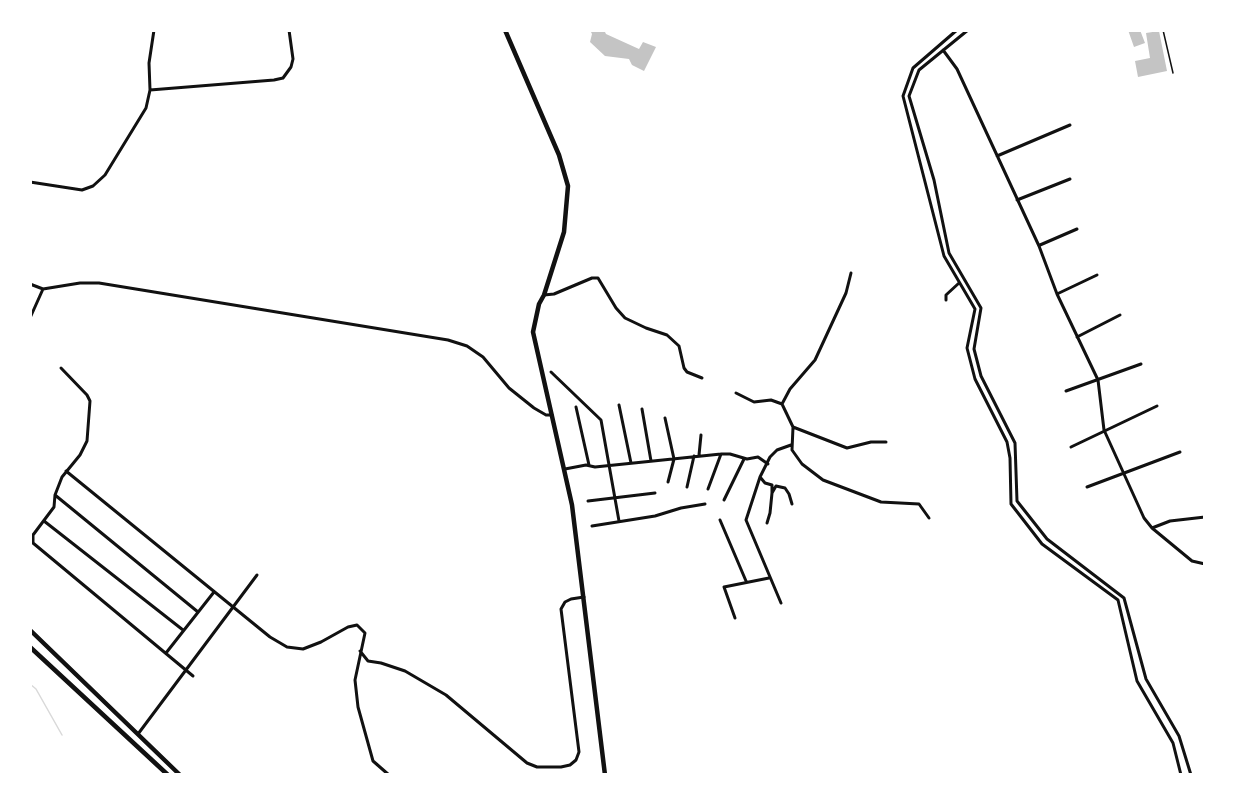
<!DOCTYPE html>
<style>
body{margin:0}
#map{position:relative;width:1235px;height:805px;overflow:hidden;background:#fff;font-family:Barlow,sans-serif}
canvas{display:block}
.frame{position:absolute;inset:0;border:32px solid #fff;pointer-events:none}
</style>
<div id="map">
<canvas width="1235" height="805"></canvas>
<div class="frame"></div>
</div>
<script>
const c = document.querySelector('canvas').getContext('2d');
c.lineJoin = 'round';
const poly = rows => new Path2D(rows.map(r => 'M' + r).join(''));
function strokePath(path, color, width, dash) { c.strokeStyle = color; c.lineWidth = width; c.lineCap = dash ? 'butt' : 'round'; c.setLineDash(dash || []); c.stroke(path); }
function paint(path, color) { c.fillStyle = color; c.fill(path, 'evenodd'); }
strokePath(poly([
 [30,684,36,689,62,735]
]), '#d9d9d9', 1.5);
paint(poly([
 [590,30,604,30,606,34,639,49,643,42,656,47,644,71,632,65,629,59,605,56,590,42,592,34],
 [1128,30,1140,30,1145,43,1134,47],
 [1159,31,1167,71,1138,77,1135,61,1150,58,1146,33]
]), '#c4c4c4');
strokePath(poly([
 [1163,30,1173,73]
]), '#111', 1.5);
strokePath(poly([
 [957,30,913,68,903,96,944,256,975,309,967,348,975,379,1007,442,1010,458,1011,504,1042,544,1118,600,1137,681,1173,743,1181,775],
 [968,30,919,70,909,96,934,180,949,253,981,308,974,349,981,376,1015,443,1017,501,1047,539,1124,598,1146,679,1179,736,1191,775],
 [943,50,957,69,1039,246,1057,294,1098,380,1104,430,1144,518,1152,528,1192,561,1205,564],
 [150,90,274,80,283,78,291,67,293,59,289,30],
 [997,156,1070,125],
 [30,182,82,190,93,186,105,175,146,108,150,90,149,63,154,30],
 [1017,200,1070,179],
 [1040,245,1077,229],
 [851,273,846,293,815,360,790,389,782,404,793,427,792,450,802,464,823,480,881,502,919,504,929,518],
 [30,284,43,289,80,283,99,283,448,340,467,346,483,357,509,388,534,408,546,415,552,415],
 [1057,294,1097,275],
 [544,295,554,294,592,278,598,278,616,308,625,318,646,328,667,335,679,346,684,368,687,372,702,378],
 [946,300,946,295,959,283],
 [30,318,43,289],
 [1077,337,1120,315],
 [61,368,87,395,90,401,87,441,80,455,62,477,55,495,54,507,33,535,33,543,193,676],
 [551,372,601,420,619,521],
 [1066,391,1141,364],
 [736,393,754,402,771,400,782,404],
 [619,405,631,463],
 [576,407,589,465],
 [642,409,651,461],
 [665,418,674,459,668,482],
 [793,427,847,448,871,442,886,442],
 [1071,447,1157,406],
 [699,455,701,435],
 [565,469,586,465,595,467,721,454,730,454,747,459,758,457,768,464],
 [66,471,270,637,287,647,303,649,321,642,348,627,357,625,365,633,355,680,358,707,373,761,389,775],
 [760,477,765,483,772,485,772,493,776,486,785,488,789,494,792,504],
 [687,487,694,456],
 [1087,487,1180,452],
 [708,489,721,454],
 [55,495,198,612],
 [724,500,744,459],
 [588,501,655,493],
 [720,520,746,581],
 [44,521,183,630],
 [767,523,770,513,772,493],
 [592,526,655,516,681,508,705,504],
 [1152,528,1170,521,1205,517],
 [781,603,746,520,760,477,770,457,777,450,791,445],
 [735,618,724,587,769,578],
 [360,651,368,661,381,663,405,671,446,695,527,763,537,767,561,767,570,765,576,760,579,752,561,609,565,602,571,599,584,597],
 [166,653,214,592],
 [138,734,257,575]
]), '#111', 3);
strokePath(poly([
 [505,30,559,155,568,186,564,232,544,295,539,304,533,332,572,505,605,775],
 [30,630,180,775],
 [30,647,168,775]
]), '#111', 4.5);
</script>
